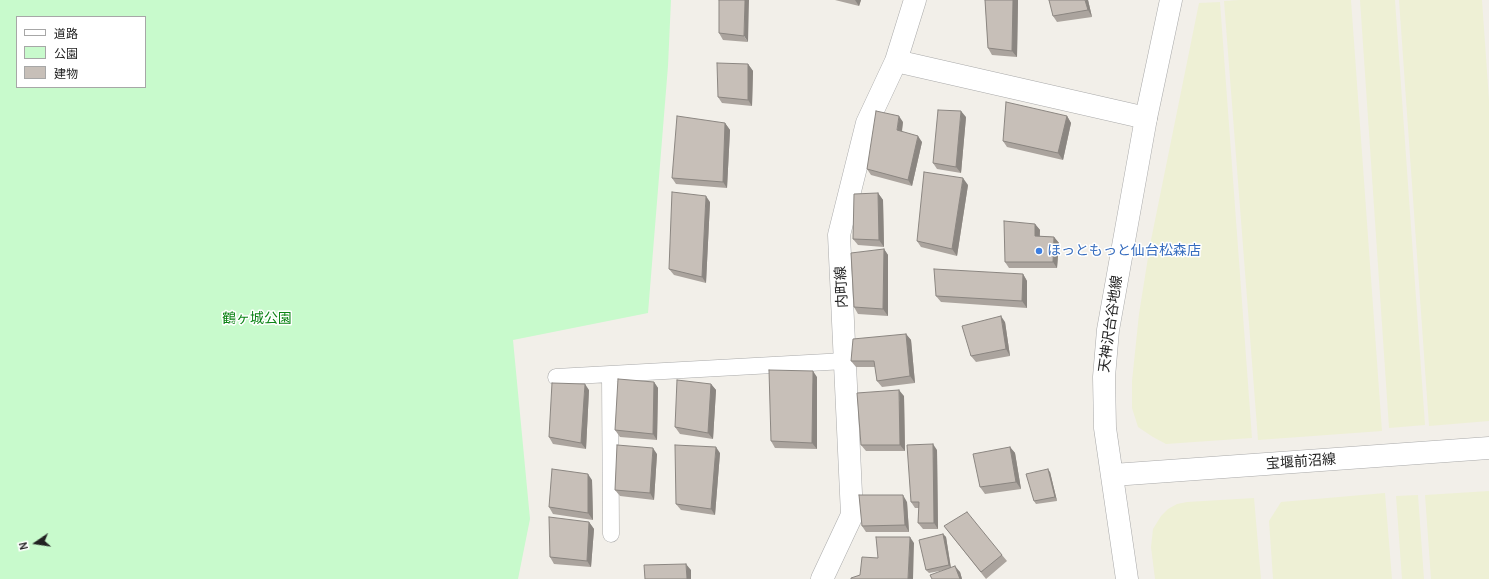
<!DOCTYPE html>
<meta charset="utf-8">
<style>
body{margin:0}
#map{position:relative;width:1489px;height:579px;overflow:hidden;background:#f2efe9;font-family:Karla,"Noto Sans JP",sans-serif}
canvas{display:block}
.legend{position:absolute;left:16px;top:16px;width:130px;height:72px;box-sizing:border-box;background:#fff;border:1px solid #a7a7a7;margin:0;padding:5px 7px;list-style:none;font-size:12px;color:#222}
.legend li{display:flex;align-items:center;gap:8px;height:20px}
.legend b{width:20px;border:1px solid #a7a7a7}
.north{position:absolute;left:16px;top:523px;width:40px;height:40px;-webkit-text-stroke:3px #fff;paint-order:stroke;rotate:257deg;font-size:11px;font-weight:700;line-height:16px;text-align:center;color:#222}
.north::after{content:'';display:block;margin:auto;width:14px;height:18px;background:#222;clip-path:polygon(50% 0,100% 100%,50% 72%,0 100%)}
</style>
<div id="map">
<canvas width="1489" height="579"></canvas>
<ul class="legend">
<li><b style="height:5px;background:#fff"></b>道路</li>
<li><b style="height:11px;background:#c8facc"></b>公園</li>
<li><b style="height:11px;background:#c7bfb8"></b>建物</li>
</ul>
<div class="north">N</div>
</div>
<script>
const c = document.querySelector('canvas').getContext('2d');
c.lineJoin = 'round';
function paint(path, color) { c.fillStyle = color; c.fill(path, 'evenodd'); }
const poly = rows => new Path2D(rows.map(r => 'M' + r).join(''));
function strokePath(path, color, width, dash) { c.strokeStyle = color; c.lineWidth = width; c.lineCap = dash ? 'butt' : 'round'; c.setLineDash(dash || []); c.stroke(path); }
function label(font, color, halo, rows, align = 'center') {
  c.font = font + ' Karla,"Noto Sans JP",sans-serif'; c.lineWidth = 3; c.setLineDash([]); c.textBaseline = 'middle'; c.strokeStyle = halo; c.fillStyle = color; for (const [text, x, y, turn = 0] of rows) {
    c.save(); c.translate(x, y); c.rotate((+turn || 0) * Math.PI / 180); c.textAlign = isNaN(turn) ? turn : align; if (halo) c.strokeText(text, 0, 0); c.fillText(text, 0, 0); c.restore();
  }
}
paint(poly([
 [1239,0,1351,0,1382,431,1258,440,1224,1],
 [1360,0,1395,0,1425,425,1389,428],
 [1399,0,1482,0,1489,100,1489,421,1429,426],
 [1220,2,1252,438,1166,444,1153,437,1138,427,1132,408,1132,381,1139,314,1150,245,1199,3],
 [1489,491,1489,579,1431,579,1425,495],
 [1385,493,1392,579,1273,579,1269,521,1281,502],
 [1418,495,1424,579,1402,579,1396,496],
 [1254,498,1261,579,1155,579,1151,547,1153,529,1161,516,1168,509,1177,504,1187,502]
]), '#eef0d5');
paint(poly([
 [0,0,671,0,668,66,648,313,513,340,530,519,518,579,0,579],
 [17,17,145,17,145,87,17,87]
]), '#c8facc');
const service = poly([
 [610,374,611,534],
 [556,377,845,361]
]);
const minor = poly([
 [896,61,1146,118],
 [822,579,852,515,839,235,867,123,896,61,915,0]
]);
const tertiary = poly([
 [1113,475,1489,448],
 [1127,579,1105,428,1104,377,1108,330,1146,118,1171,0]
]);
strokePath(service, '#a9a9a9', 17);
strokePath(minor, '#a9a9a9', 23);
strokePath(tertiary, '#a9a9a9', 23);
strokePath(service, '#fff', 16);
strokePath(minor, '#fff', 22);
strokePath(tertiary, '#fff', 22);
paint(poly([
 [719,0,748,42,723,40,719,33],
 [835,0,861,0,859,6],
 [985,0,1018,0,1017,57,992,55,988,48],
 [1088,0,1092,17,1057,22,1053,16],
 [748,64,753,71,752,106,722,103,718,97],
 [1067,116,1071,123,1063,160,1007,147,1003,141],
 [966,117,961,173,937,169,933,163],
 [903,122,902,132,922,142,912,186,871,175,867,169],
 [725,123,730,130,727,188,676,184,672,178],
 [968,185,957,256,921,247,917,241],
 [878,193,883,200,884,247,858,245,853,239],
 [710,202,706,283,674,275,669,269],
 [1035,224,1040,230,1040,236,1054,237,1059,243,1057,268,1009,268,1005,262],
 [884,249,888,255,888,316,858,314,854,307],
 [1023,274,1027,281,1027,308,941,302,936,296],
 [1005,322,1010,356,976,362,971,356],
 [906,334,911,340,915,383,882,387,877,381,875,367,856,367,851,361],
 [817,377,817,449,775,448,771,441],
 [654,382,658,388,657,440,620,437,615,430],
 [711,384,716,390,713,439,680,434,675,427],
 [589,390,586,449,553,444,549,437],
 [904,396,905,451,866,451,861,445],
 [1010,447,1015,453,1021,489,985,494,980,487],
 [937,450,938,529,923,529,918,523,919,508,915,508,911,502],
 [720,453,715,515,681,510,676,504],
 [657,454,654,500,620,496,615,490],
 [1050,472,1057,501,1036,504,1034,501],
 [592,480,593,520,553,514,549,507],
 [907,502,909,532,866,532,862,526],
 [589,522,594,529,591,567,554,564,550,557],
 [944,526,1002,555,1007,561,986,579],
 [943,534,946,537,951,568,960,572,962,579,932,579,945,570,929,573,926,570]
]), '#aba49e');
paint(poly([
 [745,0,749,0,748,42,744,36],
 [855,0,861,0,859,6],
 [1013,0,1018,0,1017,57,1012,51],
 [1085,0,1088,0,1092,17,1088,10],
 [748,64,753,71,752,106,748,100],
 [961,111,966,117,961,173,956,167],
 [899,116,903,122,901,136,897,130],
 [1067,116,1071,123,1063,160,1058,153],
 [725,123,730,130,727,188,723,182],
 [918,136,922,142,912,186,908,180],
 [963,178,968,185,957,256,952,249],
 [878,193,883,200,884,247,879,240],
 [706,196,710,202,706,283,702,277],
 [1035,224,1040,230,1039,243,1035,236],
 [1054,237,1059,243,1057,268,1053,262],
 [884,249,888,255,888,316,883,309],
 [1023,274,1027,281,1027,308,1022,301],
 [1001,316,1005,322,1010,356,1006,349],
 [906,334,911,340,915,383,910,376],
 [813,371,817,377,817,449,812,443],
 [654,382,658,388,657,440,653,434],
 [585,384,589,390,586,449,581,443],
 [711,384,716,390,713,439,708,433],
 [899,390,904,396,905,451,900,445],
 [933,444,937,450,938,529,934,523],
 [716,447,720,453,715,515,711,509],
 [1010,447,1015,453,1021,489,1016,482],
 [653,448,657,454,654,500,650,493],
 [1048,469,1050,472,1057,501,1055,497],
 [588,474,592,480,593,520,588,513],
 [903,495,907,502,909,532,905,525],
 [589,522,594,529,591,567,587,561],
 [943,534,946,537,951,569,949,565],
 [910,537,914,543,913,579,908,579],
 [686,564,691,570,691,579,687,579],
 [955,566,960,572,962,579,960,579]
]), '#8b8681');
const building = poly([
 [719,0,745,0,744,36,719,33,719,0],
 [985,0,1013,0,1012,51,988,48,985,0],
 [1049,0,1085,0,1088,10,1053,16,1049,0],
 [717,63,748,64,748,100,718,97,717,63],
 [1006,102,1067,116,1058,153,1003,141,1006,102],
 [938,110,961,111,956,167,933,163,938,110],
 [876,111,899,116,897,130,918,136,908,180,867,169,876,111],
 [677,116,725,123,723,182,672,178,677,116],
 [924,172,963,178,952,249,917,241,924,172],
 [672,192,706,196,702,277,669,269,672,192],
 [878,193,879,240,853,239,854,194,878,193],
 [1004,221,1035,224,1035,236,1054,237,1053,262,1005,262,1004,221],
 [884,249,883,309,854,307,851,253,884,249],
 [934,269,1023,274,1022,301,936,296,934,269],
 [1001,316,1006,349,971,356,962,326,1001,316],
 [906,334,910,376,877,381,874,361,851,361,853,339,906,334],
 [769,370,813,371,812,443,771,441,769,370],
 [618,379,654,382,653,434,615,430,618,379],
 [677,380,711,384,708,433,675,427,677,380],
 [552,383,585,384,581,443,549,437,552,383],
 [899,390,900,445,861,445,857,393,899,390],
 [933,444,934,523,918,523,919,502,911,502,907,445,933,444],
 [617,445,653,448,650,493,615,490,617,445],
 [675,445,716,447,711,509,676,504,675,445],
 [1010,447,1016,482,980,487,973,454,1010,447],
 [552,469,588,474,588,513,549,507,552,469],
 [1048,469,1055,497,1034,501,1026,474,1048,469],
 [859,495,903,495,905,525,862,526,859,495],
 [967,512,1002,555,981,572,944,526,967,512],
 [549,517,589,522,587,561,550,557,549,517],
 [943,534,949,565,926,570,919,540,943,534],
 [876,537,910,537,908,579,851,579,851,578,860,575,862,557,878,558,876,537],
 [686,564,687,579,645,579,644,565,686,564],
 [955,566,960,579,932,579,930,575,955,566]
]);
paint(building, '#c7bfb8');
strokePath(building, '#8b8681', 1);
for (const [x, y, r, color] of [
 [1039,251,4,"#3f7fe0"]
]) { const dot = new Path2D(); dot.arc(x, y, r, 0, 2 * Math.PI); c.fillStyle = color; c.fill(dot); strokePath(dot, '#fff', 1.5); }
label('14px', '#366cbe', '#fff', [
 ["ほっともっと仙台松森店",1047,251]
], 'left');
label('14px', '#222', '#fff', [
 ["内町線",842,287,-93],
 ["天神沢台谷地線",1111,324,-82],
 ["宝堰前沼線",1301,462,-4]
]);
label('14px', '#0c8416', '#fff', [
 ["鶴ヶ城公園",257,319]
]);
</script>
